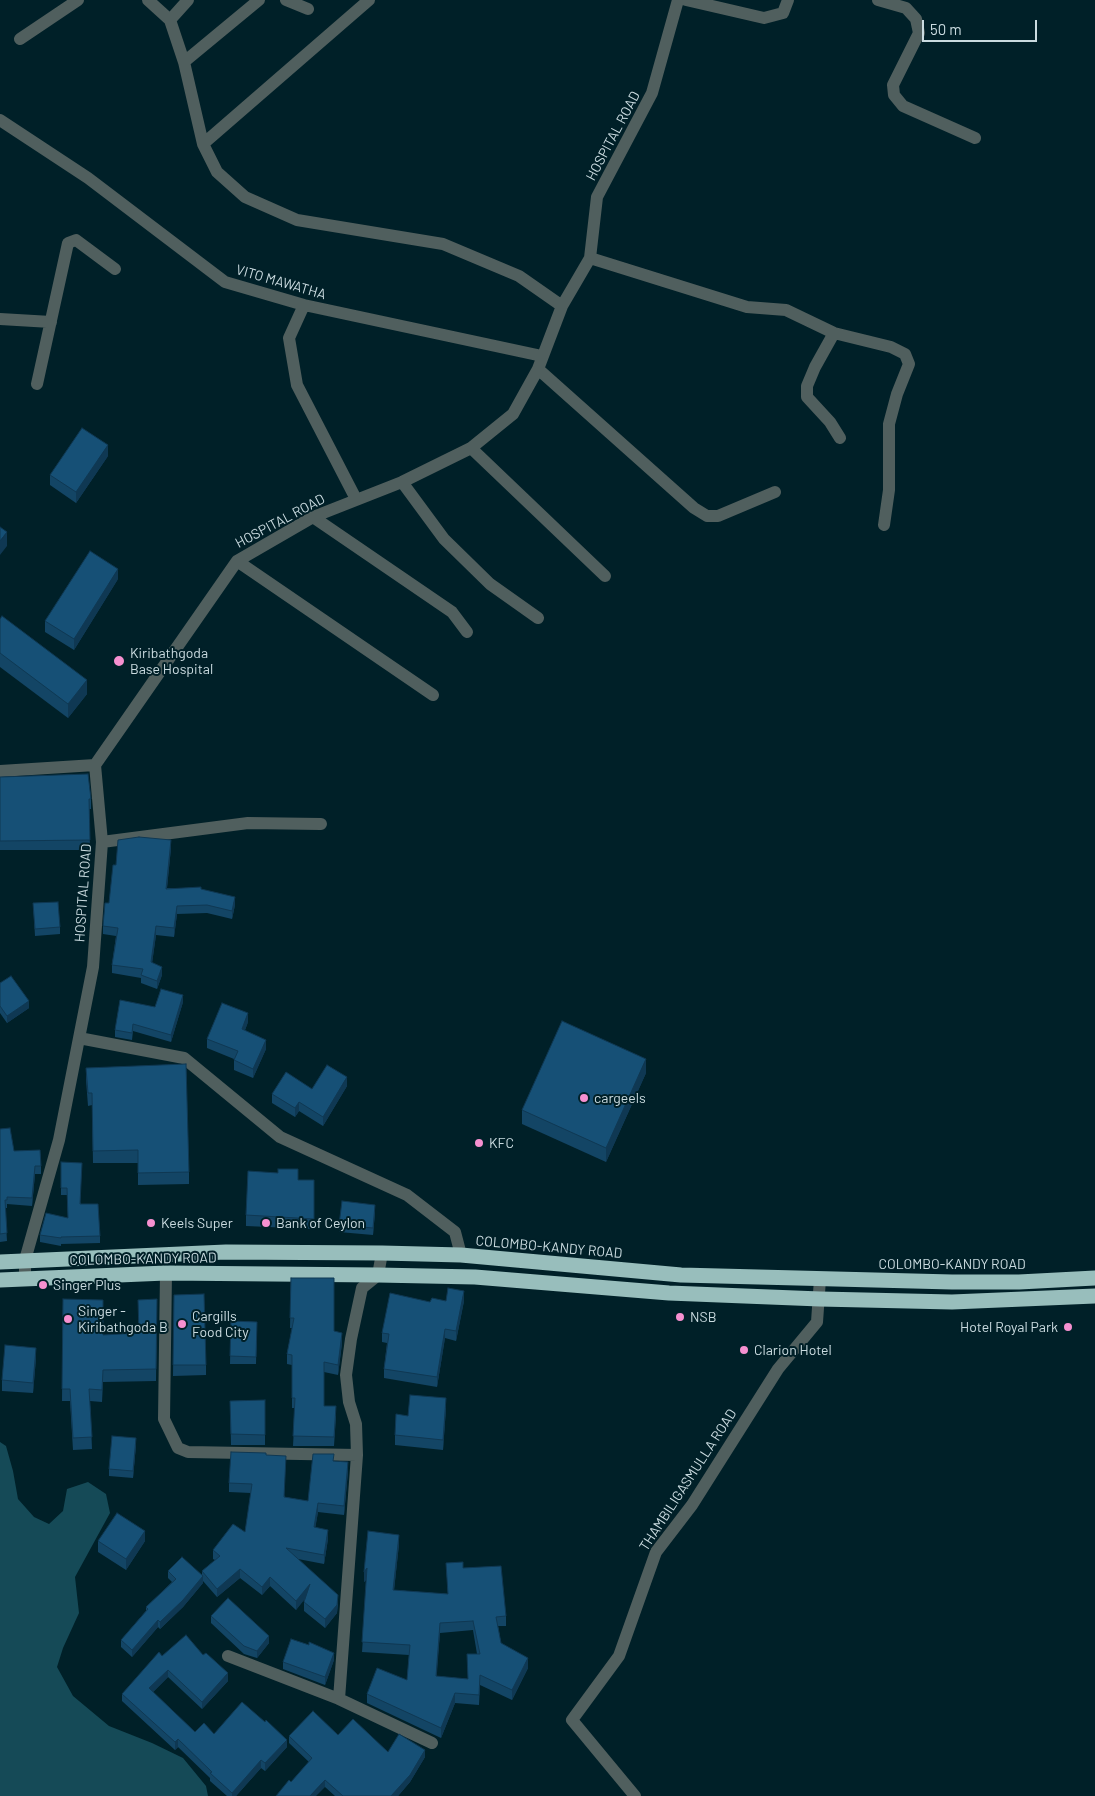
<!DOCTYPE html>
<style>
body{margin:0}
#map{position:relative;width:1095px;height:1796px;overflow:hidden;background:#002028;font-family:Barlow,sans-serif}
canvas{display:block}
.scale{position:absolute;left:922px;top:20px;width:115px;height:22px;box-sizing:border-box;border:2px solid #cadbe0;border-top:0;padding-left:6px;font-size:15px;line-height:18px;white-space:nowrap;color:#cadbe0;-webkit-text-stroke:4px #002028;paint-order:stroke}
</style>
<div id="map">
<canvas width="1095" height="1796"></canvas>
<div class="scale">50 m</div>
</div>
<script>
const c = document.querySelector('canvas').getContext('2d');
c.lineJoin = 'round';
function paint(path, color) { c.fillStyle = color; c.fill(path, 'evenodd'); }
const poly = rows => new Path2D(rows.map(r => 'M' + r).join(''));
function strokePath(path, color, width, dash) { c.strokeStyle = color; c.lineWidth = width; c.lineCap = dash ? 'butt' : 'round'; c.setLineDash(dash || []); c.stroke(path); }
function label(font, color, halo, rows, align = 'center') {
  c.font = font + ' Barlow,sans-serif'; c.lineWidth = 4; c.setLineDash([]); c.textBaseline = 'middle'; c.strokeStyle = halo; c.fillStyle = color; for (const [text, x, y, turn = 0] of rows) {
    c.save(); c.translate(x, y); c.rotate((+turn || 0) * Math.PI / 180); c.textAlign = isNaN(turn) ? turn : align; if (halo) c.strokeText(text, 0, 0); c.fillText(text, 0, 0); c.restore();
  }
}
paint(poly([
 [0,1442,6,1446,13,1471,18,1499,34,1517,49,1524,63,1511,67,1489,88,1482,106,1494,110,1513,75,1577,79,1613,63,1648,57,1667,73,1696,109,1726,152,1743,183,1758,206,1786,208,1796,0,1796]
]), '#154a57');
strokePath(poly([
 [148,0,170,20,184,62,203,144,217,172,245,197,297,220,443,244,519,276,562,306],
 [286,0,308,9],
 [686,0,764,18,783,13,788,0],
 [878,0,906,8,916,19,919,33,893,85,894,95,903,106,975,138],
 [170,20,188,0],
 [20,39,78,0],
 [184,62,259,0],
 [0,120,88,178,225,282,304,305,542,356],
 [203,144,369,0],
 [590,258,747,307,786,310,834,333,891,347,905,354,909,364,897,394,889,424,889,490,884,525],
 [304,305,289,338,297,385,356,499],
 [0,319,51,322],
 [834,333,815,367,807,386,807,397,830,422,840,438],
 [538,369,694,508,707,516,718,516,775,492],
 [37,384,68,243,76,240,115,269],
 [471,448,605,576],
 [402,482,444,539,490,584,538,618],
 [313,517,452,612,467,632],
 [237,561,433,695],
 [0,771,95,765],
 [102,842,248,823,321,824],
 [79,1038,184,1058,280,1137,407,1195,455,1232,461,1255],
 [166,1273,164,1419,178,1448,188,1452,357,1455],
 [25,1279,25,1260,59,1140,93,967,102,842,95,765,237,561,313,517,402,482,471,448,513,414,538,369,562,306,590,258,597,197,652,93,678,0],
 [228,1656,339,1699,432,1743],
 [339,1699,357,1455,356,1424,349,1402,346,1375,351,1339,362,1288,378,1275,382,1253],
 [635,1796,572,1720,619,1656,656,1552,692,1505,778,1369,817,1322,820,1279]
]), '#505f5e', 12);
strokePath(poly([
 [0,1262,226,1252,382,1253,461,1255,681,1275,952,1282,1019,1282,1095,1278],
 [0,1280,166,1273,378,1275,475,1277,669,1293,820,1299,952,1302,1095,1296]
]), '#98bebc', 15);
paint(poly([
 [108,456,76,503,50,485,50,475],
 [118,579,74,650,45,632,45,621],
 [0,619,87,694,68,718,0,667],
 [0,777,91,799,91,809,89,809,90,850,0,850],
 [171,848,167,888,201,889,235,905,232,919,207,913,177,914,174,937,156,935,152,963,162,975,157,989,141,983,141,978,112,973,112,965,116,936,103,934,103,926,109,903,116,865],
 [33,903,60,927,60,934,35,936],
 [0,983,29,1008,7,1023,0,1013],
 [183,1002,171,1042,133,1031,132,1040,115,1037,115,1030,155,1007],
 [248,1022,245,1030,266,1049,253,1078,234,1070,234,1059,207,1048,207,1039],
 [86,1068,189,1172,189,1184,138,1185,138,1163,93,1163,92,1105,88,1106,86,1080],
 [646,1073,606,1162,522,1124,522,1110],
 [347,1086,323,1126,299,1111,295,1117,272,1103,272,1094,312,1089],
 [0,1129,14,1151,41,1166,41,1174,35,1174,32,1206,7,1204,7,1208,5,1208,7,1241,0,1242],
 [61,1162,81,1204,100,1236,100,1243,61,1244,61,1246,40,1242,40,1235,68,1218,67,1195,61,1195],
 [298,1180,314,1180,314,1229,246,1226,246,1215],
 [375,1212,373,1235,339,1232,339,1225],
 [291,1278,342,1343,338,1375,324,1372,324,1406,336,1416,334,1446,293,1446,295,1408,292,1408,292,1365,287,1364,287,1354,292,1328,290,1328],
 [174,1295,206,1365,206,1375,173,1376],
 [63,1299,103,1335,138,1334,157,1299,156,1381,103,1382,102,1402,90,1401,92,1449,73,1450,70,1401,62,1401],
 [446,1301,464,1301,456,1341,445,1338,437,1387,384,1378,384,1369,387,1343,382,1342,382,1333,430,1302],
 [231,1321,257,1322,256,1364,230,1364],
 [36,1358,33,1393,2,1391,2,1380],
 [265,1400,265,1445,231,1445,230,1401],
 [446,1408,443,1450,395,1445,395,1435,408,1416],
 [136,1445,133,1478,109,1476,109,1469],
 [266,1455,285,1497,308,1501,334,1461,348,1471,344,1515,318,1512,315,1528,328,1539,324,1564,298,1559,338,1604,337,1613,325,1628,304,1611,304,1599,296,1610,270,1586,262,1595,240,1578,217,1597,203,1581,203,1583,183,1607,160,1629,158,1627,132,1657,121,1647,121,1640,146,1611,146,1607,172,1582,168,1578,168,1571,202,1575,202,1571,215,1560,213,1559,213,1550,245,1532,251,1493,229,1492,229,1483],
 [98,1541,145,1541,126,1570,98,1552],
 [399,1544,394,1590,448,1594,446,1563,463,1568,506,1616,506,1626,498,1626,501,1643,528,1668,512,1700,480,1685,479,1705,455,1703,441,1738,367,1703,367,1694,407,1680,409,1655,362,1652,367,1579,364,1582,364,1572],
 [473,1630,477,1654,468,1679,436,1676,440,1633],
 [211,1616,269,1643,257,1658,244,1654,211,1623],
 [203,1655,228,1681,202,1709,168,1677,153,1692,195,1732,214,1734,287,1747,265,1771,261,1768,236,1796,227,1796,210,1781,210,1778,178,1747,175,1750,122,1701,122,1694,162,1656],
 [334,1660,325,1685,283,1669,283,1662],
 [338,1735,388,1752,425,1757,410,1782,398,1796,335,1796,325,1787,309,1762,289,1743,289,1736]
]), '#134565');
paint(poly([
 [108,445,108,456,76,503,76,492],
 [7,532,7,546,0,555,0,541],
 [118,569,118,579,74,650,74,639],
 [87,680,87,694,68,718,68,704],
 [171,840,171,848,166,897,166,889],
 [235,897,235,905,232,919,232,911],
 [177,906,177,914,174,937,174,928],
 [156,926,156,935,151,971,151,962],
 [162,967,162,975,157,989,157,981],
 [183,995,183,1002,171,1042,171,1035],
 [29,1001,29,1008,7,1023,7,1016],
 [248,1013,248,1022,242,1038,242,1029],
 [266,1040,266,1049,253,1078,253,1069],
 [646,1059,646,1073,606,1162,606,1148],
 [347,1077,347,1086,323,1126,323,1117],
 [299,1102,299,1111,295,1117,295,1108],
 [35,1166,35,1174,32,1206,32,1198],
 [375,1205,375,1212,373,1235,373,1228],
 [464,1291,464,1301,456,1341,456,1331],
 [445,1329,445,1338,437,1387,437,1377],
 [342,1333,342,1343,338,1375,338,1365],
 [36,1348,36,1358,33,1393,33,1383],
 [446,1398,446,1408,443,1450,443,1440],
 [136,1438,136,1445,133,1478,133,1471],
 [348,1462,348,1471,344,1515,344,1506],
 [318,1503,318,1512,314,1536,314,1527],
 [328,1530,328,1539,324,1564,324,1555],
 [145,1531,145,1541,126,1570,126,1559],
 [399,1535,399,1544,393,1600,393,1590],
 [367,1568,367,1578,364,1582,364,1572],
 [240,1569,240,1578,217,1597,217,1589],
 [203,1576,203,1583,183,1607,160,1629,160,1622],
 [270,1577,270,1586,262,1595,262,1587],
 [310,1584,310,1593,296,1610,296,1601],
 [338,1595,337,1613,325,1628,325,1619],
 [158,1620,158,1627,132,1657,132,1650],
 [440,1623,440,1633,436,1686,436,1676],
 [269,1636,269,1643,257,1658,257,1651],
 [334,1653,334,1660,325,1685,325,1677],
 [528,1658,528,1668,512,1700,512,1690],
 [168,1670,168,1677,149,1696,149,1688],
 [228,1673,228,1681,202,1709,202,1702],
 [455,1693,455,1703,441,1738,441,1728],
 [178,1739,178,1747,175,1750,175,1742],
 [287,1740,287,1747,265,1771,265,1763],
 [425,1750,425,1757,410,1782,398,1796,391,1796],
 [261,1760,261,1768,236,1796,232,1796,232,1793],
 [325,1780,325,1787,316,1796,310,1796]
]), '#0f3853');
const building = poly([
 [82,428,108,445,76,492,50,475,82,428],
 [0,527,7,532,0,541,0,527],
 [90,551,118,569,74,639,45,621,90,551],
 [2,616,87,680,68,704,0,653,0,619,2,616],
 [88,774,91,799,89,799,90,840,0,841,0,777,88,774],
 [139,837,171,840,166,889,201,887,201,889,235,897,232,911,207,905,177,906,174,928,156,926,151,962,162,967,157,981,141,975,143,969,112,965,118,928,103,926,105,903,109,903,113,865,116,865,118,840,139,837],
 [58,902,60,927,35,929,33,903,58,902],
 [11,976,29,1001,7,1016,0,1006,0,983,11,976],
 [161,989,183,995,171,1035,133,1024,132,1033,115,1030,120,1000,155,1007,161,989],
 [222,1003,248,1013,242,1029,266,1040,253,1069,234,1060,238,1051,207,1039,222,1003],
 [562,1021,646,1059,606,1148,522,1110,562,1021],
 [186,1064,189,1172,138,1173,138,1150,93,1151,92,1093,88,1093,86,1068,186,1064],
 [327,1065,347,1077,323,1117,299,1102,295,1108,272,1094,286,1072,312,1089,327,1065],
 [10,1128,14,1151,40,1150,41,1166,35,1166,32,1198,7,1197,7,1200,5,1200,7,1233,0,1234,0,1129,10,1128],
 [61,1162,82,1163,80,1204,98,1204,100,1236,61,1237,61,1238,40,1235,46,1213,68,1218,67,1188,61,1188,61,1162],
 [278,1169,298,1169,298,1180,314,1180,314,1219,246,1215,248,1171,278,1173,278,1169],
 [342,1201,375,1205,373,1228,339,1225,342,1201],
 [291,1278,334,1278,334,1331,342,1333,338,1365,324,1362,324,1406,336,1406,334,1437,293,1436,295,1398,292,1398,292,1355,287,1354,294,1318,290,1318,291,1278],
 [448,1288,464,1291,456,1331,445,1329,437,1377,384,1369,389,1334,382,1333,390,1293,430,1302,432,1298,446,1301,448,1288],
 [204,1294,206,1365,173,1365,174,1295,204,1294],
 [63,1299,103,1300,103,1335,139,1333,138,1300,157,1299,156,1369,103,1370,102,1390,89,1389,92,1437,73,1438,70,1389,62,1389,63,1299],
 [231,1321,257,1322,256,1357,230,1356,231,1321],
 [5,1345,36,1348,33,1383,2,1380,5,1345],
 [410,1395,446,1398,443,1440,395,1435,396,1414,408,1416,410,1395],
 [265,1400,265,1435,231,1434,230,1401,265,1400],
 [112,1436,136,1438,133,1471,109,1469,112,1436],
 [231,1452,266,1453,266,1455,286,1456,284,1497,308,1501,313,1454,334,1454,333,1461,348,1462,344,1506,318,1503,314,1527,328,1530,324,1555,286,1548,338,1595,337,1605,325,1619,304,1602,310,1584,296,1601,270,1577,262,1587,240,1569,217,1589,202,1571,220,1556,213,1550,233,1524,245,1532,252,1484,229,1483,231,1452],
 [117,1513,145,1531,126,1559,98,1541,117,1513],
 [368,1531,399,1535,393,1590,448,1594,446,1563,463,1562,463,1568,501,1566,506,1616,496,1617,501,1643,528,1658,512,1690,480,1675,479,1695,455,1693,441,1728,367,1694,377,1668,407,1680,410,1645,362,1642,367,1568,364,1572,368,1531],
 [473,1621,480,1654,467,1654,468,1679,436,1676,440,1623,473,1621],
 [182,1557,203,1576,183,1600,160,1622,158,1620,132,1650,121,1640,148,1609,146,1607,176,1579,168,1571,182,1557],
 [228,1598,269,1636,257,1651,244,1646,211,1616,228,1598],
 [186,1635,203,1655,206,1653,228,1673,202,1702,168,1670,149,1688,195,1732,204,1723,214,1734,242,1702,265,1722,266,1720,287,1740,265,1763,261,1760,232,1793,210,1773,212,1772,178,1739,175,1742,122,1694,159,1652,162,1656,186,1635],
 [291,1639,309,1645,309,1642,334,1653,325,1677,283,1662,291,1639],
 [313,1711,338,1735,353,1719,388,1752,399,1734,425,1750,410,1775,391,1796,343,1796,325,1780,310,1796,276,1796,289,1780,291,1782,312,1758,289,1736,313,1711]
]);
paint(building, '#165076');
strokePath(building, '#0f3853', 1);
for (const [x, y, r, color] of [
 [119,661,6,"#f690d0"],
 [584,1098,5,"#f690d0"],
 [479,1143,5,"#f690d0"],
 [151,1223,5,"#f690d0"],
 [266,1223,5,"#f690d0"],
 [43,1285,5,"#f690d0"],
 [680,1317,5,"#f690d0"],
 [68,1319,5,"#f690d0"],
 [182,1324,5,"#f690d0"],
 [1068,1327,5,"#f690d0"],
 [744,1350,5,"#f690d0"]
]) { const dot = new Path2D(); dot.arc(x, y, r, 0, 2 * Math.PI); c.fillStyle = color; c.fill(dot); strokePath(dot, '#002028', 2); }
label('14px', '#cadbe0', '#002028', [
 ["HOSPITAL ROAD",613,136,-62],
 ["VITO MAWATHA",281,282,16],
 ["HOSPITAL ROAD",280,521,-28],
 ["HOSPITAL ROAD",83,893,-86],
 ["COLOMBO-KANDY ROAD",549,1247,5],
 ["COLOMBO-KANDY ROAD",143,1259,-1],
 ["COLOMBO-KANDY ROAD",952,1264],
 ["THAMBILIGASMULLA ROAD",688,1480,-57]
]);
label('14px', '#cadbe0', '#002028', [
 ["Kiribathgoda",130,653],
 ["Base Hospital",130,669],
 ["cargeels",594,1098],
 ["KFC",489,1143],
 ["Keels Super",161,1223],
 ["Bank of Ceylon",276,1223],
 ["Singer Plus",53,1285],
 ["Singer -",78,1311],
 ["Kiribathgoda B",78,1327],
 ["Cargills",192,1316],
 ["Food City",192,1332],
 ["NSB",690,1317],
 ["Hotel Royal Park",1058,1327,"right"],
 ["Clarion Hotel",754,1350]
], 'left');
</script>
